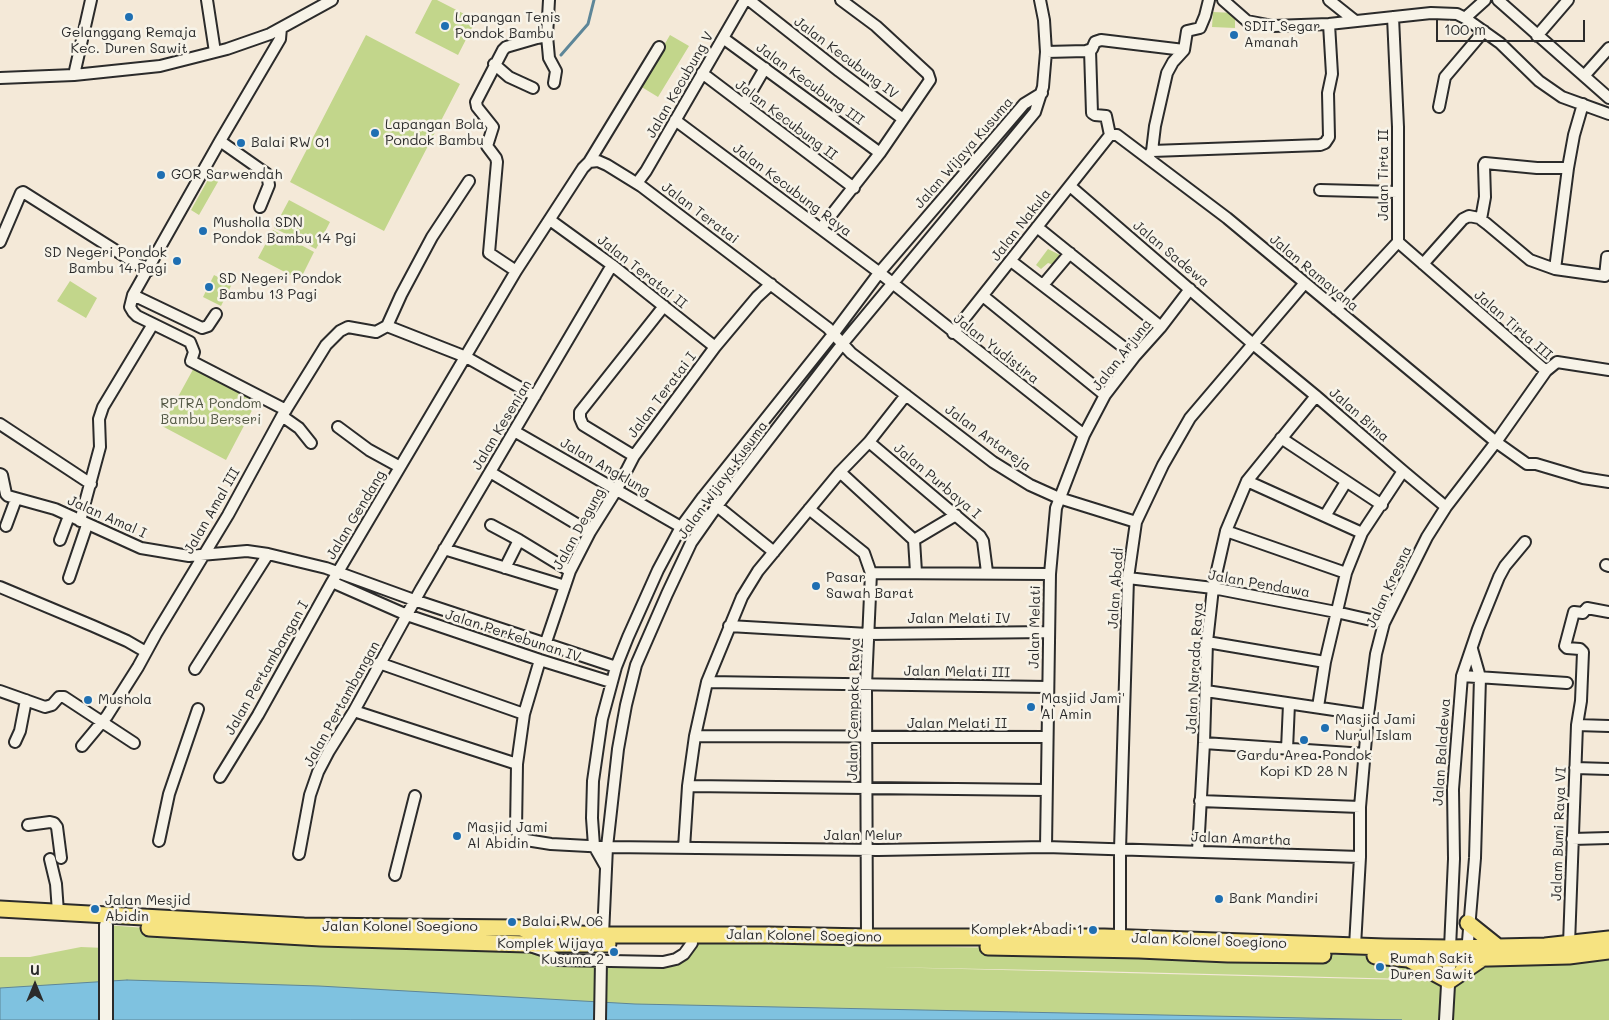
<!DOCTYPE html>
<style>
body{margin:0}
#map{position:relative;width:1609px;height:1020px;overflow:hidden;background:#f4e9d8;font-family:Mali,sans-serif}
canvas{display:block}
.north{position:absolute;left:10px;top:960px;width:50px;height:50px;-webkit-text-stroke:4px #f7f3e8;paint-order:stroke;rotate:0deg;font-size:14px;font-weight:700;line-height:20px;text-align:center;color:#2b2b2b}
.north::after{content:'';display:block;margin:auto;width:18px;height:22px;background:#2b2b2b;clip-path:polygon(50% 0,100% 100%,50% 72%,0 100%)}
.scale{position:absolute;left:1436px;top:20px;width:149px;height:22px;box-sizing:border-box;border:2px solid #2b2b2b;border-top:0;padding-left:6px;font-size:15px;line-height:18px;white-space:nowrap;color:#2b2b2b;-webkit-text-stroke:4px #f7f3e8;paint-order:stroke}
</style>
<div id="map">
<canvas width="1609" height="1020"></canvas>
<div class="north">U</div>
<div class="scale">100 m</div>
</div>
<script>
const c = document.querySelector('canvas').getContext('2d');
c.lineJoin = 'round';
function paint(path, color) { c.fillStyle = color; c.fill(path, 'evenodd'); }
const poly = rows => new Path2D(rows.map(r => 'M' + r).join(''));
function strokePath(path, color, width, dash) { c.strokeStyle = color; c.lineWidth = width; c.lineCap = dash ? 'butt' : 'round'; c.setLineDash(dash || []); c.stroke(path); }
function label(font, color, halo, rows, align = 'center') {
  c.font = font + ' Mali,sans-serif'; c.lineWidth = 5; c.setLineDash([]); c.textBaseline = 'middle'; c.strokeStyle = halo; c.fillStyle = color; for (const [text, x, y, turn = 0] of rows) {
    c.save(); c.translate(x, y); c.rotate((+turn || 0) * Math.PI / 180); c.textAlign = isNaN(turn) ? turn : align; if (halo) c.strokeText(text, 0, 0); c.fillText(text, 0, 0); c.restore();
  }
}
paint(poly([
 [432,0,437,0,476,20,458,55,415,33],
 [1213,12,1235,13,1235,28,1212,27],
 [366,35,460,84,384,231,290,182],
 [670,35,689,46,658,97,640,86],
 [214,169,223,173,199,215,191,210],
 [289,200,330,222,316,249,274,228],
 [273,230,314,252,300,280,258,258],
 [1048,249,1062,256,1054,265,1048,263,1041,269,1036,265],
 [214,275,232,284,221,306,203,297],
 [70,281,97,298,86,318,57,301],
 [196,364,259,397,226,460,162,426],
 [106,925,198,932,527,944,558,960,663,962,692,943,1139,950,1228,954,1357,955,1415,959,1609,951,1609,1020,0,1020,0,957,30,957,81,947,105,948],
 [881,967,1091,971,1449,980,1447,981]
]), '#c2d68b');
const water = poly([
 [127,980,319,986,635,1004,1402,1020,0,1020,0,988,127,980]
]);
paint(water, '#7fc2e0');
strokePath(water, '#5d8698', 1);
strokePath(poly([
 [561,55,588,24,594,0]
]), '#5d8698', 3);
const minor = poly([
 [207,0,215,52],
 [749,0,839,71,903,119],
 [1223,0,1247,21,1273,26,1329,24,1431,13,1457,14,1465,18,1500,43,1539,81,1562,97,1609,114],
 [1329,0,1354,20],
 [1498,0,1609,98],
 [1465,18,1485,0],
 [281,28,280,39,220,141,133,295,130,307,133,312,137,316,190,342,194,352,191,361,286,410],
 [547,36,549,58,556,71,554,83],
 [1537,36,1568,0],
 [723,38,880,153],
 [1090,50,1092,113,1095,115,1106,116,1110,135],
 [1046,52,1086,51,1092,49,1095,42,1101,40,1184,50],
 [494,64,509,77,533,88],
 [702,73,854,188],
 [74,75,91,0],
 [1584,76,1609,48],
 [0,78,74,75,160,66,227,49,270,34,332,0],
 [744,104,765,68],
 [1439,107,1445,77,1484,31],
 [675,120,876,270,1084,435],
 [1110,135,1117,135,1227,218,1496,442,1527,464,1536,464,1583,478,1609,482],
 [220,141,267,174,269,185,260,207],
 [1152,151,1320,145,1325,143,1329,137,1328,93,1332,74,1329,24],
 [1149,155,1152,151,1155,126,1167,73,1173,62,1184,50,1187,31,1200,28,1205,16,1209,0],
 [589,162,659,47],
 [637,183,646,171,745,0],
 [1070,186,1253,344,1316,396,1403,471,1446,507],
 [1320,190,1397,192],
 [1481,219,1485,197,1484,165,1485,163,1537,168,1568,168],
 [550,220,612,265,715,347],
 [1037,227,1161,327],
 [821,228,880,153,930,80,928,74,876,26,841,0],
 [0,242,21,193,23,192,148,271],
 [1011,261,1135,356],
 [1423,264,1463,219,1469,216,1479,218,1487,224,1530,260,1555,269,1605,276,1607,257,1609,257],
 [1555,269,1568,168,1574,135,1583,104],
 [516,271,489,253,497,162,496,158,487,146,493,127,477,107,476,102,503,50,506,47,537,38,547,36,549,0],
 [1043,285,1070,253],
 [133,295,202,328,208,326,216,314],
 [983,296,1105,395],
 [1336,309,1398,242,1398,127,1393,17],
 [387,326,401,295,432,237,469,181],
 [953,333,1110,135],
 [1546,371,1557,362,1609,370],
 [282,416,299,428,311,443],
 [0,424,91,484],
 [338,427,369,450,400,467],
 [514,431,681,527],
 [1281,438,1382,505],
 [869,442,980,536,983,541,987,572],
 [634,456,583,425,580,418,580,412,664,306],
 [490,472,590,532],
 [840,472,914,540,916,572],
 [0,474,2,475,6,494,8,496,55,509,141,548,189,556,247,551,268,554,326,568,414,600,616,667],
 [1247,481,1362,533],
 [717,506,774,552],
 [809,509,864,553,871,573,866,685,867,937],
 [1325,516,1346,482],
 [80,521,100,447,99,419,103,407,153,324],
 [491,525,519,540,570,571],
 [6,526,16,499],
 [1226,531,1346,573],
 [60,540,69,516],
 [914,540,956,515],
 [444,549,565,586],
 [1606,565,1609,566],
 [505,568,519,540],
 [871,573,1050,574],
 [69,578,87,525],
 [1128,578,1213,588,1336,612,1384,623],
 [332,582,407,615,540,660,611,682],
 [0,587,93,626,127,641,146,652],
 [729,626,868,634,1049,632],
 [1207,642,1325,662],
 [545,645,570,571,590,532,617,489,634,456,715,347,757,297,771,284],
 [540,660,524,714,517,764,516,830,526,840,551,844,607,847,878,850,1046,847,1360,857],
 [379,663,524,714],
 [195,669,268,554],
 [1462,676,1567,683],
 [707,682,1048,687],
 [0,691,45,707,52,705,59,697,64,697,134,743],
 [1206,691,1368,715],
 [1318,707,1325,662,1346,573,1362,533,1403,471],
 [354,711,517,764],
 [1577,725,1609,726],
 [695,736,1047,737],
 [15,742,20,731,26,700],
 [1204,743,1365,754],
 [82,746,107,716,138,667,156,634,228,515,282,416,326,345,340,331,348,327,376,332,387,326,466,357,535,396],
 [1287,749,1289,704],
 [1575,768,1609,769],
 [220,777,258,715,332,582,516,271,583,168,589,162,598,161,607,165,641,186,828,328,851,353,993,462,1030,485,1059,498,1136,522],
 [688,786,1046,790],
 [1200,801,1360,807],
 [28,825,50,822,54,823,57,827,61,858],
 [1572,839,1609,838],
 [159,841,169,794,198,709],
 [1046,847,1050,574,1056,508,1084,435,1105,395,1135,356,1161,327,1190,289],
 [684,848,688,786,695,736,707,682,742,597,758,571,840,472,869,442,906,395],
 [1198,851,1204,743,1207,642,1213,588,1226,531,1247,481,1316,396],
 [299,854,310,795,318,772,329,751,354,711,421,589,612,265],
 [50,859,56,884,58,912],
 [606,867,594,846,592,818,593,781,602,719,616,667,628,637,658,570,681,527,703,497,834,333,879,273,1024,104,1042,93],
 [395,875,415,796],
 [603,935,607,847,618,749,626,705,636,665,667,594,691,543,717,506,843,343,1035,112,1043,87,1046,52,1044,20,1040,0],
 [1120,942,1120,850,1128,578,1136,522,1163,465,1190,418,1304,284],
 [1569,944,1577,725,1581,701,1583,652,1580,649,1567,648,1565,646,1574,612,1583,613,1587,608,1609,612],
 [1355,946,1360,857,1360,807,1368,715,1376,654,1384,623,1427,537,1446,507,1496,442,1546,371,1398,242],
 [533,947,545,951,558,960,663,962,676,959,684,954,692,943],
 [1450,948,1454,859,1453,789,1462,676,1478,629,1499,577,1505,566,1525,542],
 [1467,953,1475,858,1480,677,1472,649],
 [600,1020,601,960]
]);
const tertiary = poly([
 [106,925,106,1020],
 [1446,1020,1450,950]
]);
const primary = poly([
 [0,909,304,926,520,928,537,932,603,935,769,935,867,937,1104,937,1385,947,1450,948,1545,946,1609,939],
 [1468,923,1498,947],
 [149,928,321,938,527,944,608,944],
 [988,947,1139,950,1228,954,1323,955],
 [1375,956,1408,959,1450,959,1569,956,1609,951],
 [1410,960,1449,981,1483,958]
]);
strokePath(minor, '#2b2b2b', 14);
strokePath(tertiary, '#2b2b2b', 16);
strokePath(primary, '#2b2b2b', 19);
strokePath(minor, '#f7f3e8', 10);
strokePath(tertiary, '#f7f3e8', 12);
strokePath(primary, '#f6e381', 15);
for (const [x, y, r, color] of [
 [129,17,5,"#1f6fb2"],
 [445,26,5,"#1f6fb2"],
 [1234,35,5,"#1f6fb2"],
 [375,133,5,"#1f6fb2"],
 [241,143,5,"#1f6fb2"],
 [161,175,5,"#1f6fb2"],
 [203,231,5,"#1f6fb2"],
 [177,261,5,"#1f6fb2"],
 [209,287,5,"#1f6fb2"],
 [816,586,5,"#1f6fb2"],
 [88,700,5,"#1f6fb2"],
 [1031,707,5,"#1f6fb2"],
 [1325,728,5,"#1f6fb2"],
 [1304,740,5,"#1f6fb2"],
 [457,836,5,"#1f6fb2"],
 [1219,899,5,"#1f6fb2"],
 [95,909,5,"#1f6fb2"],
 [512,922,5,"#1f6fb2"],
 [1093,930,5,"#1f6fb2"],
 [614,952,5,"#1f6fb2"],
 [1380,967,5,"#1f6fb2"]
]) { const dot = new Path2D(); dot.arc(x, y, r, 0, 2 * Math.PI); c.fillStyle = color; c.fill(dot); strokePath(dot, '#f7f3e8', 2); }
label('14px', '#2b2b2b', '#f7f3e8', [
 ["Lapangan Tenis",455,18],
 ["Pondok Bambu",455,34],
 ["SDIT Segar",1244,27],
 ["Amanah",1244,43],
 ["Gelanggang Remaja",129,33,"center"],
 ["Kec. Duren Sawit",129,49,"center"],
 ["Lapangan Bola",385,125],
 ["Pondok Bambu",385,141],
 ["Balai RW 01",251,143],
 ["GOR Sarwendah",171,175],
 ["Musholla SDN",213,223],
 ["Pondok Bambu 14 Pgi",213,239],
 ["SD Negeri Pondok",167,253,"right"],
 ["Bambu 14 Pagi",167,269,"right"],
 ["SD Negeri Pondok",219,279],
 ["Bambu 13 Pagi",219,295],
 ["Pasar",826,578],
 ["Sawah Barat",826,594],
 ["Masjid Jami'",1041,699],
 ["Al Amin",1041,715],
 ["Mushola",98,700],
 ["Masjid Jami",1335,720],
 ["Nurul Islam",1335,736],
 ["Gardu Area Pondok",1304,756,"center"],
 ["Kopi KD 28 N",1304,772,"center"],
 ["Masjid Jami",467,828],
 ["Al Abidin",467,844],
 ["Bank Mandiri",1229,899],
 ["Jalan Mesjid",105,901],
 ["Abidin",105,917],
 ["Balai RW 06",522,922],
 ["Komplek Abadi 1",1083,930,"right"],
 ["Komplek Wijaya",604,944,"right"],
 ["Kusuma 2",604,960,"right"],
 ["Rumah Sakit",1390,959],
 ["Duren Sawit",1390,975]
], 'left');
label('14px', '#2b2b2b', '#f7f3e8', [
 ["Jalan Kecubung IV",846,58,37],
 ["Jalan Kecubung III",810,84,36],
 ["Jalan Kecubung V",680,85,-60],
 ["Jalan Kecubung II",786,120,37],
 ["Jalan Wijaya Kusuma",964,153,-49],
 ["Jalan Tirta II",1384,175,-90],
 ["Jalan Kecubung Raya",792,190,37],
 ["Jalan Teratai",700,213,37],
 ["Jalan Nakula",1021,225,-52],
 ["Jalan Sadewa",1171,254,40],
 ["Jalan Teratai II",642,272,38],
 ["Jalan Ramayana",1314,273,40],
 ["Jalan Tirta III",1513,325,41],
 ["Jalan Yudistira",996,349,38],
 ["Jalan Arjuna",1122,355,-52],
 ["Jalan Teratai I",662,395,-53],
 ["Jalan Bima",1359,415,41],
 ["Jalan Kesenian",502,425,-59],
 ["Jalan Antareja",988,438,36],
 ["Jalan Angklung",605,467,30],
 ["Jalan Wijaya Kusuma",723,480,-54],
 ["Jalan Purbaya I",937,481,40],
 ["Jalan Amal III",212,511,-60],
 ["Jalan Gendang",356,515,-59],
 ["Jalan Amal I",107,517,24],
 ["Jalan Degung",579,529,-61],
 ["Jalan Pendawa",1259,584,10],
 ["Jalan Kresna",1389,587,-65],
 ["Jalan Abadi",1116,588,-86],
 ["Jalan Melati IV",959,619],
 ["Jalan Melati",1035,627,-89],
 ["Jalan Perkebunan IV",513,636,18],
 ["Jalan Pertambangan I",267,668,-60],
 ["Jalan Narada Raya",1195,668,-87],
 ["Jalan Melati III",957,672,1],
 ["Jalan Pertambangan",342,704,-61],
 ["Jalan Cempaka Raya",854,709,-89],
 ["Jalan Melati II",957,724],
 ["Jalan Baladewa",1442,752,-86],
 ["Jalam Bumi Raya VI",1559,834,-88],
 ["Jalan Melur",863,836],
 ["Jalan Amartha",1241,839,2],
 ["Jalan Kolonel Soegiono",400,927],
 ["Jalan Kolonel Soegiono",804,936,1],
 ["Jalan Kolonel Soegiono",1209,941,2]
]);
label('14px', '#515643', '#f7f3e8', [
 ["RPTRA Pondom",211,404],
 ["Bambu Berseri",211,420]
]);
</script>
